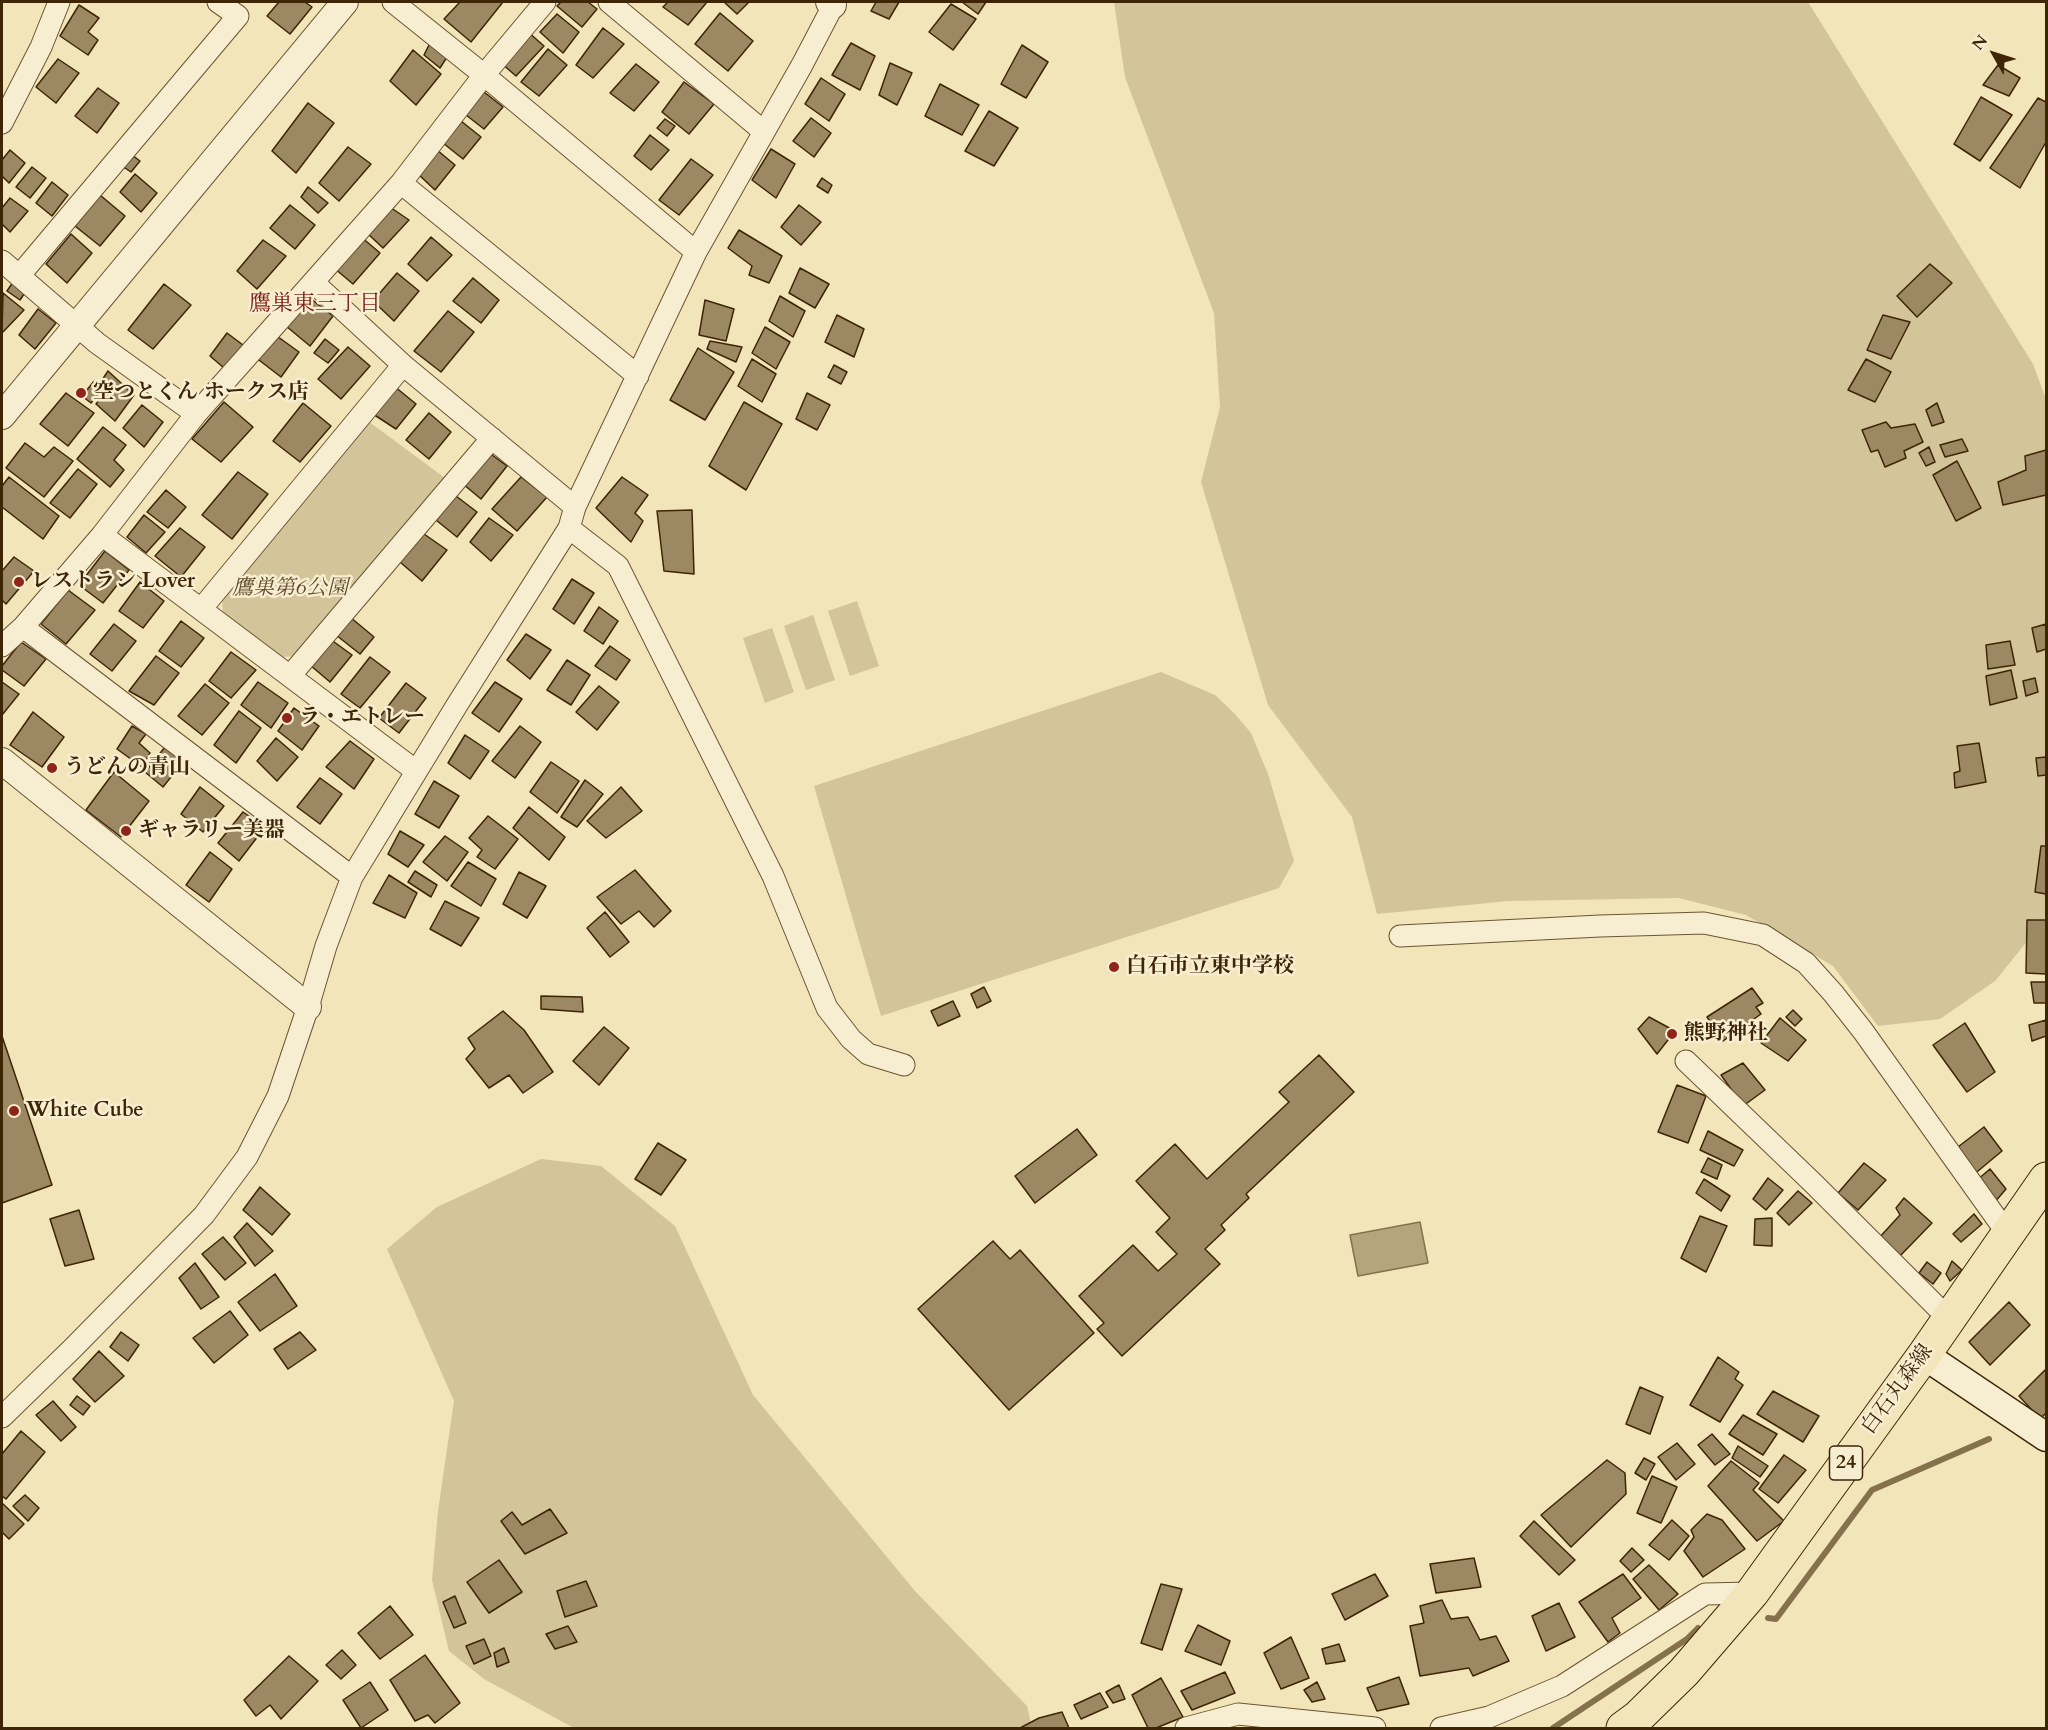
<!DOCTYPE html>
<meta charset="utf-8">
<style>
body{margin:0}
#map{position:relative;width:2048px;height:1730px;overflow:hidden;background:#f2e5b9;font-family:Cardo,serif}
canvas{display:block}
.frame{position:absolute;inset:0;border:3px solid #3e2505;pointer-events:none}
.north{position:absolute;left:1964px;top:24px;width:60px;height:60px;-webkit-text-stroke:4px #f7eed2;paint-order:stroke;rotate:309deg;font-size:16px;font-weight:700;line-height:24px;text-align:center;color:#3e2505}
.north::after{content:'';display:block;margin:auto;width:21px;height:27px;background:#3e2505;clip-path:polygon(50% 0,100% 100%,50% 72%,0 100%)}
</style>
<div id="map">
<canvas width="2048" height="1730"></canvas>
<div class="frame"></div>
<div class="north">N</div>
</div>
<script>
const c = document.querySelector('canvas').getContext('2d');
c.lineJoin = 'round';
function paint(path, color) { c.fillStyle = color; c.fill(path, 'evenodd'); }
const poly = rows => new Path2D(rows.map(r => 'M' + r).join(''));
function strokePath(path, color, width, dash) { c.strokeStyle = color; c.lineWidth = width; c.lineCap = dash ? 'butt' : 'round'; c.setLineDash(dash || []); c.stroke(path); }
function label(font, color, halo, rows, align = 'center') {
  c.font = font + ' Cardo,"Noto Serif JP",serif'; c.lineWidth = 5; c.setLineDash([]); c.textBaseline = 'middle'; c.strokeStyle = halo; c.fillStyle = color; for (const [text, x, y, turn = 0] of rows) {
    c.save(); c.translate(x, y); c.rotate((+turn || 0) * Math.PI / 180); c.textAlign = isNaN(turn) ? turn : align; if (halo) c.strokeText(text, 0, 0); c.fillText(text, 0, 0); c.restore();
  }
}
paint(poly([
 [1114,2,1808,2,2033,364,2046,399,2046,918,1995,981,1940,1019,1878,1026,1833,966,1746,915,1679,898,1508,901,1377,914,1352,817,1268,705,1201,482,1220,407,1214,313,1125,77],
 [368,421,445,478,297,656,281,657,223,615,222,596],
 [857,601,879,666,850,676,828,611],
 [813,615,835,680,806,690,784,626],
 [772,628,794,692,765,703,743,638],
 [1161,672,1215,695,1234,713,1251,733,1268,774,1294,861,1279,888,881,1016,814,786],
 [541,1159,601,1166,675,1226,753,1395,915,1591,1027,1706,1032,1728,574,1728,484,1679,449,1651,432,1580,438,1511,454,1401,387,1249,437,1207]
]), '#d3c49a');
const water = poly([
 [1420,1222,1428,1263,1358,1276,1350,1235,1420,1222]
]);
paint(water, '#b5a47c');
strokePath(water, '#85714c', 1.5);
strokePath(poly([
 [1768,1618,1776,1619,1872,1490,1989,1439],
 [1553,1728,1687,1639,1698,1628]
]), '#85714c', 6);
const building = poly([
 [279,2,305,2,312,7,290,34,267,16,279,2],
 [460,2,503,2,471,42,444,19,460,2],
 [561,2,588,2,597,9,582,27,557,6,561,2],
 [668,2,707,2,688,25,663,7,668,2],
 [724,2,749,2,737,14,724,2],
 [876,2,899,2,889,19,871,11,876,2],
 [962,2,986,2,978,14,962,2],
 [951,4,976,19,953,50,929,32,951,4],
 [79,5,99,18,88,32,98,40,88,55,60,36,79,5],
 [720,13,753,41,728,71,695,44,720,13],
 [557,14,579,32,563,53,540,32,557,14],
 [603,28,624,44,593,78,576,65,603,28],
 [528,32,544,46,516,76,501,63,528,32],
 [430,43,447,57,440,68,424,55,430,43],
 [851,43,875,56,860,90,832,75,851,43],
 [1022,45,1048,62,1026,98,1001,84,1022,45],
 [548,49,567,65,539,96,521,82,548,49],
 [413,50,441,74,416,105,390,81,413,50],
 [58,59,79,73,56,103,36,87,58,59],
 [890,63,912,73,897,105,879,95,890,63],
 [636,64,659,82,634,111,610,93,636,64],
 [1998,65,2020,78,2009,96,1983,85,1998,65],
 [821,78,845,94,829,121,805,104,821,78],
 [684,82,714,104,689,134,662,112,684,82],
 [940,84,979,105,962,135,925,116,940,84],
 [98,88,119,103,97,133,75,116,98,88],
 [484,92,503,107,484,129,466,115,484,92],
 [1981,97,2012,115,1980,161,1954,144,1981,97],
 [2038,98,2046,102,2046,142,2020,188,1990,168,2038,98],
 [308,103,334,123,296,173,272,151,308,103],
 [989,111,1018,128,994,166,965,151,989,111],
 [811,118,831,133,814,157,793,141,811,118],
 [665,119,675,126,667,136,657,128,665,119],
 [461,121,481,137,463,159,443,143,461,121],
 [650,135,669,150,651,170,634,156,650,135],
 [348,147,371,164,339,201,319,183,348,147],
 [771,149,795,164,776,198,752,180,771,149],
 [10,150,25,163,9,183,2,176,2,160,10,150],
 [437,150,455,165,435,190,418,174,437,150],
 [132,155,140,161,131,172,122,166,132,155],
 [691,159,713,175,679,215,659,200,691,159],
 [32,167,46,178,30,198,16,187,32,167],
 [135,174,157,193,141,212,120,192,135,174],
 [822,178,832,185,828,193,817,186,822,178],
 [52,182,68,195,52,216,36,203,52,182],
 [308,187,328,203,318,213,301,197,308,187],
 [100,195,125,216,100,246,75,226,100,195],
 [10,198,28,211,10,232,2,224,2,208,10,198],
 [290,205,315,225,295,249,270,228,290,205],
 [387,205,409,220,383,248,366,232,387,205],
 [799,205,821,222,801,245,781,227,799,205],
 [739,230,782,256,769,283,749,275,752,266,728,248,739,230],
 [71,234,92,253,67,283,46,264,71,234],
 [360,236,380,253,353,284,334,268,360,236],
 [431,237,452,255,427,281,408,264,431,237],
 [263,240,286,256,257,289,237,271,263,240],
 [1930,264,1952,283,1917,317,1897,296,1930,264],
 [800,268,829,284,815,308,789,293,800,268],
 [397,273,419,291,394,321,373,301,397,273],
 [473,278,499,300,481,323,453,301,473,278],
 [15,279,28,288,20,300,7,291,15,279],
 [164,284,191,305,153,349,128,330,164,284],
 [3,293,24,310,3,332,2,331,3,293],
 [780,296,805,311,793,337,769,321,780,296],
 [310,298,333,316,310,346,286,326,310,298],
 [705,300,734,309,726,341,699,335,705,300],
 [38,309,56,323,35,349,19,335,38,309],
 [448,311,474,332,441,372,414,351,448,311],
 [837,315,864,329,854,357,825,342,837,315],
 [1883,315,1910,322,1891,359,1867,350,1883,315],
 [765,327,790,342,776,369,752,353,765,327],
 [227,333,243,345,224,368,210,356,227,333],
 [274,334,299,352,281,377,255,357,274,334],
 [325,339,339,350,328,363,314,353,325,339],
 [710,341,742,347,736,362,707,349,710,341],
 [348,347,370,366,341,399,318,379,348,347],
 [698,348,734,372,705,420,670,400,698,348],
 [752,359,776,374,762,402,738,386,752,359],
 [1866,359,1891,372,1875,402,1848,390,1866,359],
 [834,365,847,372,841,384,828,377,834,365],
 [108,371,134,395,115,421,96,404,109,387,102,380,108,371],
 [95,380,104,387,91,403,82,396,95,380],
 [394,386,416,404,396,429,373,414,394,386],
 [66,393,94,413,68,446,40,424,66,393],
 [807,393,830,405,817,430,796,419,807,393],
 [224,402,253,427,221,462,192,439,224,402],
 [744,402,782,424,746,490,709,466,744,402],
 [303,403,331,426,300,462,273,441,303,403],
 [1937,403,1944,422,1932,426,1926,410,1937,403],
 [142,405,163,422,144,447,123,428,142,405],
 [429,413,451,432,429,459,406,440,429,413],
 [1886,422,1891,428,1915,424,1923,442,1904,451,1906,458,1885,467,1878,450,1871,452,1862,430,1886,422],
 [103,427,126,445,114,460,124,470,110,487,77,459,103,427],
 [1962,439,1968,451,1945,457,1940,445,1962,439],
 [25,443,44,457,54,447,73,461,44,497,6,468,25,443],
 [1929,447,1935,462,1926,466,1919,453,1929,447],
 [2046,450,2046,495,2003,505,1998,482,2026,470,2025,456,2046,450],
 [488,452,507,466,481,499,463,484,488,452],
 [1957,461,1981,508,1956,521,1933,475,1957,461],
 [78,469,97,484,70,518,50,503,78,469],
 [238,472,268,494,232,539,202,515,238,472],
 [9,477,59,516,43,539,2,507,2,486,9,477],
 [521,477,547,497,517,531,492,509,521,477],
 [622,477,648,495,635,513,643,521,631,542,596,508,622,477],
 [166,490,186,507,168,528,147,512,166,490],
 [456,496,477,512,457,537,436,520,456,496],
 [692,510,694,574,664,571,657,511,692,510],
 [144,515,165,532,146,553,127,537,144,515],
 [489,518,513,535,491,561,470,542,489,518],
 [180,528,205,547,181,577,155,556,180,528],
 [424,534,447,550,422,581,400,562,424,534],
 [105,551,129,570,103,603,79,585,105,551],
 [14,557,34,571,6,604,2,600,2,571,14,557],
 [572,579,594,593,574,624,553,609,572,579],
 [140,582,164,601,143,628,119,611,140,582],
 [68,590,95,610,66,644,41,624,68,590],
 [599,607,618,621,603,644,584,631,599,607],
 [350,617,374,637,360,654,336,635,350,617],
 [181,621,204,638,181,667,159,651,181,621],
 [114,624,136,641,112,671,90,654,114,624],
 [2046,624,2046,649,2037,652,2032,628,2046,624],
 [526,634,551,650,530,679,507,660,526,634],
 [330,639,352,655,330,682,310,665,330,639],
 [2010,641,2015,665,1988,669,1986,645,2010,641],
 [21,642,46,659,24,686,2,670,2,666,21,642],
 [610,646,630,660,616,680,595,666,610,646],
 [231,652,256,670,231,698,209,681,231,652],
 [156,656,179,673,154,705,129,691,156,656],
 [370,657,390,672,360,708,341,694,370,657],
 [567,660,590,675,571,705,547,690,567,660],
 [2011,670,2017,698,1990,705,1986,676,2011,670],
 [2035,678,2038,692,2026,696,2023,681,2035,678],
 [2,682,19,694,2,715,2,682],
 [258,682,288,703,271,728,241,705,258,682],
 [495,682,522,699,499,732,472,713,495,682],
 [406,683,426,698,399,733,379,718,406,683],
 [205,684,229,703,202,735,178,716,205,684],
 [599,686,619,702,597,730,576,712,599,686],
 [294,708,319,726,302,750,278,731,294,708],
 [239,711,261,728,236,763,214,745,239,711],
 [33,712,64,737,42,767,10,745,33,712],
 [132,726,146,734,139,743,150,753,142,767,117,749,132,726],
 [520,726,541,742,515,778,492,761,520,726],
 [465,735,489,751,470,779,448,763,465,735],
 [276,738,298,757,277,781,257,761,276,738],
 [350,741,374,759,354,789,326,767,350,741],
 [1979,743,1986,782,1955,788,1954,773,1960,771,1957,746,1979,743],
 [165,747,183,762,163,787,145,772,165,747],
 [2046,757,2046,775,2038,776,2036,758,2046,757],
 [551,762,579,781,557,813,530,792,551,762],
 [114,772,149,801,121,837,86,810,114,772],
 [320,778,342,794,320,824,297,807,320,778],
 [585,780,603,794,577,827,561,817,585,780],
 [434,781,459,796,439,828,415,814,434,781],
 [200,787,224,806,203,832,181,814,200,787],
 [621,787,642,811,606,838,587,821,621,787],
 [529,807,565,837,549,860,513,828,529,807],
 [243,812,265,827,239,861,218,843,243,812],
 [488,816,518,839,495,869,477,857,482,850,469,838,488,816],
 [400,831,424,845,408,867,388,854,400,831],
 [445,836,468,852,447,881,423,862,445,836],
 [2041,846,2046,846,2046,894,2035,892,2041,846],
 [210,852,232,869,209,902,186,885,210,852],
 [468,862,496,879,481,906,451,886,468,862],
 [635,870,671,911,654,927,639,911,621,924,597,897,635,870],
 [415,871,437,885,431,897,408,882,415,871],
 [519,872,546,886,527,918,503,904,519,872],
 [389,875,417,893,405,918,373,903,389,875],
 [445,901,479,918,461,946,430,929,445,901],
 [605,912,629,942,610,957,587,928,605,912],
 [2027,920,2046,920,2046,974,2026,973,2027,920],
 [2031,982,2046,982,2046,1003,2034,1003,2031,982],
 [984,987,991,1001,977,1008,971,994,984,987],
 [1752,988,1763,1003,1756,1007,1761,1014,1723,1041,1707,1017,1752,988],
 [541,996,582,997,583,1012,541,1009,541,996],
 [953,1001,960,1016,938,1026,931,1011,953,1001],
 [1793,1010,1802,1019,1795,1026,1786,1017,1793,1010],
 [503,1011,524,1030,553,1072,523,1093,509,1075,489,1088,466,1059,475,1049,468,1038,503,1011],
 [1649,1017,1675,1031,1657,1054,1638,1029,1649,1017],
 [1780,1018,1806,1040,1788,1061,1761,1043,1780,1018],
 [2046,1020,2046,1036,2032,1041,2029,1025,2046,1020],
 [1965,1023,1995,1072,1967,1092,1933,1045,1965,1023],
 [604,1027,629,1048,599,1085,573,1061,604,1027],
 [2,1036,52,1185,2,1203,2,1036],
 [1319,1055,1354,1092,1246,1194,1249,1198,1221,1225,1225,1230,1205,1249,1220,1264,1122,1356,1097,1329,1104,1323,1079,1296,1133,1245,1158,1271,1177,1254,1156,1232,1170,1218,1136,1181,1175,1144,1207,1179,1289,1102,1279,1092,1319,1055],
 [1743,1063,1765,1090,1743,1106,1721,1075,1743,1063],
 [1677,1085,1706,1096,1688,1143,1658,1132,1677,1085],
 [1984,1127,2002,1151,1972,1176,1954,1150,1984,1127],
 [1077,1129,1097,1155,1035,1203,1015,1176,1077,1129],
 [1708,1131,1743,1150,1734,1166,1700,1150,1708,1131],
 [658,1143,686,1160,661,1195,635,1179,658,1143],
 [1708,1158,1722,1165,1717,1179,1701,1172,1708,1158],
 [1864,1163,1886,1180,1858,1210,1838,1193,1864,1163],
 [1990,1169,2006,1189,1994,1203,1977,1180,1990,1169],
 [1768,1178,1783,1190,1766,1210,1753,1199,1768,1178],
 [1704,1179,1730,1196,1721,1211,1696,1193,1704,1179],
 [260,1187,290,1214,272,1235,243,1210,260,1187],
 [1798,1191,1812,1203,1789,1225,1777,1213,1798,1191],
 [1904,1198,1932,1223,1898,1258,1878,1239,1900,1215,1896,1208,1904,1198],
 [79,1210,94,1259,65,1266,50,1219,79,1210],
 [1974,1214,1982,1224,1961,1242,1953,1234,1974,1214],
 [1700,1216,1727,1226,1706,1272,1681,1258,1700,1216],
 [1772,1218,1772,1246,1754,1245,1755,1219,1772,1218],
 [247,1223,273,1251,255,1266,234,1237,247,1223],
 [223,1237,246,1263,225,1280,202,1254,223,1237],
 [993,1241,1010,1259,1020,1250,1094,1333,1009,1410,918,1309,993,1241],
 [1952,1261,1962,1270,1950,1281,1946,1274,1952,1261],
 [1927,1262,1941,1273,1933,1284,1919,1273,1927,1262],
 [195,1263,219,1297,201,1309,179,1278,195,1263],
 [275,1274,297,1306,260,1331,238,1302,275,1274],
 [2009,1302,2030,1325,1990,1365,1969,1342,2009,1302],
 [230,1311,248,1335,214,1363,193,1338,230,1311],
 [121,1332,139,1345,128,1361,110,1347,121,1332],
 [300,1332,316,1350,288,1369,274,1349,300,1332],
 [99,1351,124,1376,95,1402,73,1379,99,1351],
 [1718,1357,1739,1372,1735,1379,1743,1385,1720,1422,1690,1405,1718,1357],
 [2046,1369,2046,1413,2040,1419,2019,1396,2046,1369],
 [1640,1387,1663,1397,1650,1434,1626,1424,1640,1387],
 [1773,1391,1819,1416,1803,1442,1757,1414,1773,1391],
 [77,1396,90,1406,83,1415,70,1405,77,1396],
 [53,1401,76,1427,61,1441,36,1415,53,1401],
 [1743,1415,1777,1434,1763,1455,1729,1434,1743,1415],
 [21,1431,45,1452,6,1499,2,1496,2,1454,21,1431],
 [1712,1434,1730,1454,1715,1465,1698,1445,1712,1434],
 [1677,1443,1695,1464,1676,1480,1658,1457,1677,1443],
 [1738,1446,1768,1466,1760,1477,1732,1458,1738,1446],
 [1784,1455,1806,1470,1778,1503,1759,1489,1784,1455],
 [1644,1458,1655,1464,1646,1480,1635,1473,1644,1458],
 [1607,1460,1625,1473,1626,1494,1571,1547,1541,1515,1607,1460],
 [1731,1461,1759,1483,1753,1490,1784,1521,1757,1541,1708,1486,1731,1461],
 [1652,1476,1677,1487,1661,1523,1637,1513,1652,1476],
 [25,1495,39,1508,28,1521,13,1506,25,1495],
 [2,1503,24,1524,9,1539,2,1532,2,1503],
 [550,1509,567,1533,525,1554,501,1521,512,1512,522,1525,550,1509],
 [1707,1514,1722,1520,1745,1549,1703,1577,1684,1551,1694,1537,1691,1530,1707,1514],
 [1672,1520,1689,1536,1669,1560,1649,1545,1672,1520],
 [1534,1521,1575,1560,1559,1575,1520,1536,1534,1521],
 [1632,1548,1644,1560,1631,1572,1620,1561,1632,1548],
 [1474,1558,1481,1587,1436,1593,1430,1564,1474,1558],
 [499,1560,522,1592,489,1613,467,1582,499,1560],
 [1649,1565,1678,1594,1659,1610,1633,1579,1649,1565],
 [1375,1574,1388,1596,1345,1620,1332,1594,1375,1574],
 [1623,1574,1641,1598,1612,1618,1620,1633,1608,1642,1579,1602,1623,1574],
 [586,1581,597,1606,565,1617,557,1591,586,1581],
 [1161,1584,1182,1589,1162,1650,1141,1643,1161,1584],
 [455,1596,466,1623,454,1628,443,1602,455,1596],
 [1442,1600,1451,1619,1468,1617,1480,1640,1496,1636,1509,1661,1473,1676,1469,1668,1420,1676,1410,1626,1424,1623,1420,1606,1442,1600],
 [1559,1603,1575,1637,1546,1651,1532,1616,1559,1603],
 [390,1606,413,1635,380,1659,358,1633,390,1606],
 [1198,1625,1230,1641,1221,1665,1185,1651,1198,1625],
 [568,1626,577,1642,555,1649,546,1634,568,1626],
 [1291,1637,1309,1678,1281,1689,1264,1653,1291,1637],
 [484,1639,491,1656,474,1664,466,1646,484,1639],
 [1339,1644,1345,1661,1326,1664,1322,1649,1339,1644],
 [504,1648,509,1662,497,1667,494,1653,504,1648],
 [342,1650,356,1665,341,1679,326,1665,342,1650],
 [425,1655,460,1703,435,1723,428,1715,415,1721,390,1680,425,1655],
 [289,1656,318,1681,281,1719,270,1705,256,1716,244,1700,289,1656],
 [1225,1672,1235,1693,1192,1710,1181,1691,1225,1672],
 [1399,1677,1409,1704,1377,1711,1367,1688,1399,1677],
 [1161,1678,1183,1717,1156,1728,1148,1728,1132,1695,1161,1678],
 [370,1682,388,1710,361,1728,343,1700,370,1682],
 [1317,1682,1325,1699,1312,1702,1304,1690,1317,1682],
 [1119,1685,1125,1699,1113,1703,1106,1692,1119,1685],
 [1100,1693,1108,1707,1081,1719,1074,1705,1100,1693],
 [1062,1712,1069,1728,1020,1728,1039,1718,1062,1712]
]);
paint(building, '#9c8963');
strokePath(building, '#3e2505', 1.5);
const minor = poly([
 [393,2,484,75,696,252],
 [609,2,763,131],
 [2,123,41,47,59,2],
 [401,183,638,376],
 [2,261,97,343,196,414],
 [19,276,238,16,218,2],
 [313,282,403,365,575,507],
 [569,528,618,566,773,876,827,1008,851,1039,868,1054,904,1065],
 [102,535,416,771],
 [202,608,403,365],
 [23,627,352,877],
 [2,646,23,627,102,535,196,414,401,183,484,75,545,2],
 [290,676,492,438],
 [1400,936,1600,926,1704,923,1763,935,1806,963,1833,993,1863,1031,2007,1233],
 [1686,1061,1814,1184,1949,1319],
 [2,1417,72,1349,204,1215,247,1157,278,1096,308,1007,326,946,352,877,457,705,569,528,575,507,696,252,802,65,835,2],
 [1186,1728,1238,1714,1375,1728],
 [1441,1728,1489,1717,1562,1686,1705,1594,1752,1593]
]);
const tertiary = poly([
 [829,2,833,5],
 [2,416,345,2],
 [2,761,308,1007]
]);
const secondary = poly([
 [1924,1355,2046,1437]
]);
const primary = poly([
 [1623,1728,1638,1717,1684,1672,1752,1593,1924,1355,2046,1179]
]);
strokePath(minor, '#6b5532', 23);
strokePath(tertiary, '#6b5532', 28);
strokePath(secondary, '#3e2505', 31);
strokePath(primary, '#3e2505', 35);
strokePath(minor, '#f7eed2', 21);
strokePath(tertiary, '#f7eed2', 26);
strokePath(secondary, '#f7eed2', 28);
strokePath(primary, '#f2e5b9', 33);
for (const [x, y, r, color] of [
 [81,393,6,"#8f2418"],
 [19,582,6,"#8f2418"],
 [287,718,6,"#8f2418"],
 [52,768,6,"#8f2418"],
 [126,831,6,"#8f2418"],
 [1114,967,6,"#8f2418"],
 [1672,1034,6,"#8f2418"],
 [14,1111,6,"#8f2418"]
]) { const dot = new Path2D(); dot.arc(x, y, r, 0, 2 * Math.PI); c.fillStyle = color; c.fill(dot); strokePath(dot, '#f7eed2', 2); }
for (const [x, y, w] of [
 [1846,1463,33]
]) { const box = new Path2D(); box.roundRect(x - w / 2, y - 17, w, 34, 4.5); c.fillStyle = '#f7eed2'; c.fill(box); strokePath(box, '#3e2505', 1.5); }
label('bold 20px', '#3e2505', null, [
 ["24",1846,1463]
]);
label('bold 21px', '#3e2505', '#f7eed2', [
 ["空つとくん ホークス店",93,393],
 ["レストラン Lover",31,582],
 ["ラ・エトレー",299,718],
 ["うどんの青山",64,768],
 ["ギャラリー美器",138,831],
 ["白石市立東中学校",1126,967],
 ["熊野神社",1684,1034],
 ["White Cube",26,1111]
], 'left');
label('italic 21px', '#634d2a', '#f7eed2', [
 ["鷹巣第6公園",290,589]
]);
label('21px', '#3e2505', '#f7eed2', [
 ["白石丸森線",1898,1390,-54]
]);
label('22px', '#7a1f14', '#f7eed2', [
 ["鷹巣東三丁目",315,305]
]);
</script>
